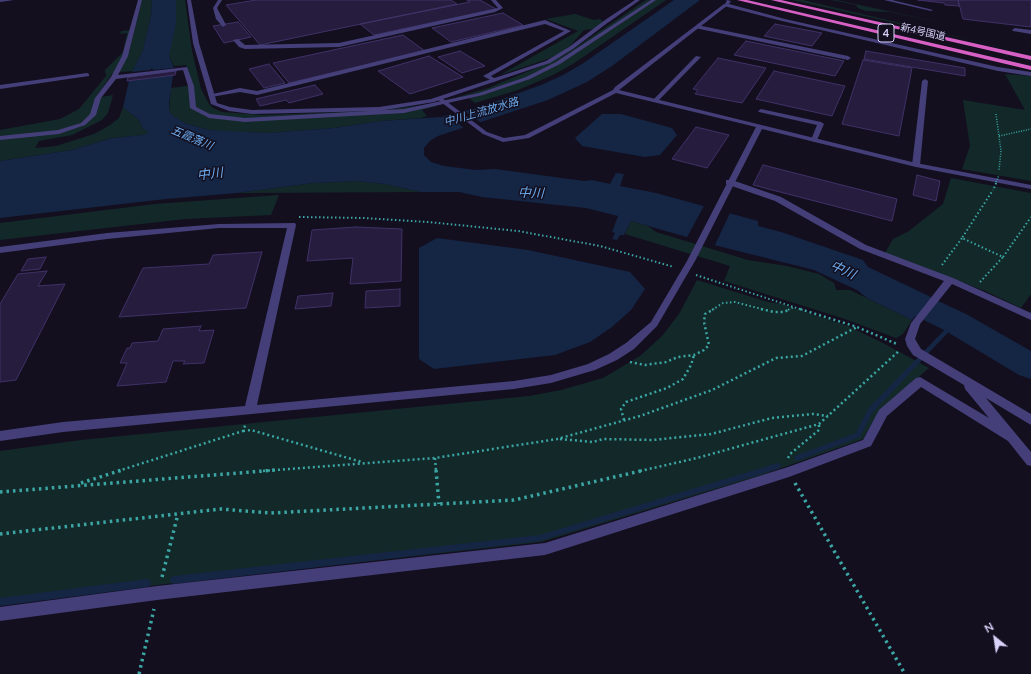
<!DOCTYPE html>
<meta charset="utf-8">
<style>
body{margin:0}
#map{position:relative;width:1031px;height:674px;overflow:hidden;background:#130f1f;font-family:Lato,sans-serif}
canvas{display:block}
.north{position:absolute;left:975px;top:618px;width:40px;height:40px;-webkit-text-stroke:3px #130f1f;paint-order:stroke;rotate:330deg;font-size:11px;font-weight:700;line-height:16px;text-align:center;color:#d9d3fa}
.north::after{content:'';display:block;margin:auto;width:14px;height:18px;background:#d9d3fa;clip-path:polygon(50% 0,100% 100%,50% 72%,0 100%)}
</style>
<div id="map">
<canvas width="1031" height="674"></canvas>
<div class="north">N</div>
</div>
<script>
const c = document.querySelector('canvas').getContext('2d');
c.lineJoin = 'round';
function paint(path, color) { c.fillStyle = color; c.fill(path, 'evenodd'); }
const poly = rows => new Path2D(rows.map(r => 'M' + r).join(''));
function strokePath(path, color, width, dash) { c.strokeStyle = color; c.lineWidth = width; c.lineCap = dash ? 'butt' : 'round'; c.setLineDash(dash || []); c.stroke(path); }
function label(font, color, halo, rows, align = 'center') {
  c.font = font + ' Lato,"Noto Sans JP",sans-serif'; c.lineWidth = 3; c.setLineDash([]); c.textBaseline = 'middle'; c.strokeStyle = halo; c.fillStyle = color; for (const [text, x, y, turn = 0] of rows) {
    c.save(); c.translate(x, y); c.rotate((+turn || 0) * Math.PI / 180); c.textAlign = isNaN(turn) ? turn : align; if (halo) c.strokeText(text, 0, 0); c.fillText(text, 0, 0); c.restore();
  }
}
paint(poly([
 [142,0,152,0,151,16,143,50,133,71,119,72,129,52],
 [176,0,185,0,192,51,201,89,209,104,213,108,222,112,263,115,374,111,434,104,437,106,422,110,427,116,421,118,381,121,334,128,267,133,228,132,209,130,185,123,172,115,169,110,171,88,193,85,186,65,174,66,169,56],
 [646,0,666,0,573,64,553,75,518,90,475,103,469,98,451,99,488,88,546,64,566,54],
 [792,0,803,0,1031,54,958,37],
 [831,0,836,0,953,25,889,12,866,11,858,8,856,5],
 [575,14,594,20,600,19,604,22,593,29,584,30,569,47,561,53,548,59,500,75,578,31,546,19],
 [131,30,123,59,95,98,113,95,108,113,102,120,72,135,39,141,35,148,56,146,94,134,110,125,119,118,123,107,139,120,143,129,150,132,144,135,112,138,72,150,0,161,0,130,60,119,79,109,106,76,105,70,123,52,127,33,120,34,121,31],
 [1005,74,1031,76,1031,181,962,169,970,146,963,100,1025,110],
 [951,178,1031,193,1031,294,1021,308,985,291,885,253,893,239,909,231,943,204],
 [356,181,385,184,421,192,237,193,313,183],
 [279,195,271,215,185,219,0,240,0,223,155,204],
 [631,221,648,226,656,232,748,260,787,266,819,274,834,283,836,290,850,290,912,320,903,334,896,338,842,318,724,281,730,266,625,234],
 [697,280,768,302,782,304,848,326,885,344,929,368,879,411,863,439,762,475,541,542,173,583,0,605,0,451,81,440,529,396,561,390,603,378,640,356,662,336,679,314]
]), '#132929');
paint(poly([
 [152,0,176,0,176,23,169,56,174,68,153,70,152,68,150,70,132,72,143,50,151,16],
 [674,0,700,0,612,66,587,82,548,100,438,136,430,141,424,148,424,155,431,162,444,166,476,170,495,169,584,181,592,180,610,184,616,173,624,174,620,186,656,193,758,221,758,226,781,232,863,260,868,267,931,297,912,320,867,298,857,290,814,270,718,246,631,221,624,235,620,235,617,240,612,239,615,233,612,232,618,216,586,208,482,197,459,192,421,192,385,184,356,181,313,183,237,193,166,199,0,218,0,161,72,150,112,138,143,135,149,132,143,129,139,120,123,107,129,81,173,75,169,103,169,110,172,115,185,123,209,130,267,133,334,128,381,121,441,117,477,108,541,85,563,75,582,64],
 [602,114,621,114,672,128,677,135,660,155,645,157,582,146,575,138],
 [437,238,528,250,630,272,645,289,631,310,612,327,590,342,555,355,434,369,419,359,419,248]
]), '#152544');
paint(poly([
 [462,109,483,124,466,130,446,113],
 [705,204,731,211,714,247,686,239]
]), '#130f1f');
paint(poly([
 [955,320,958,322,957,323,872,413,860,437,797,461,795,460,794,458,795,456,856,433,868,409,953,321,955,320],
 [778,463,780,464,781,466,780,468,778,469,540,541,174,584,171,583,170,580,171,577,174,576,540,535,778,463],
 [147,579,150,580,151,583,150,586,147,587,0,606,0,598,147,579]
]), '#152544');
paint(poly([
 [891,281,902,284,966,314,1031,351,1031,379,1019,375,944,330,880,298,876,291,880,284,891,281]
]), '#152544');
const building = poly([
 [256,0,451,0,457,4,260,45,226,5,256,0],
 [467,0,480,0,496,9,374,35,360,24,470,2,467,0],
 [918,0,958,0,959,6,945,5,944,3,918,0],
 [958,0,1031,0,1031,27,963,19,958,0],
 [503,13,523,25,451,42,432,28,503,13],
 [238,22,251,37,224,43,213,26,238,22],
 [775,24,822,33,812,46,764,36,775,24],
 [403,35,425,51,289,83,273,63,403,35],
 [746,41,844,61,835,76,734,55,746,41],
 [460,51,485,66,462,73,438,57,460,51],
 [866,51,965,68,965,76,864,59,866,51],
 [429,56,463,77,410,94,378,71,429,56],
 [718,58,766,68,742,103,695,94,698,90,693,89,718,58],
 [863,60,912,68,899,136,842,124,863,60],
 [269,64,285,83,264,88,249,69,269,64],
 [176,71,175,75,127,81,128,77,176,71],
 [774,71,845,86,832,116,756,99,774,71],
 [315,85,323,94,289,103,286,100,260,106,256,99,315,85],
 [696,127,729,135,707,168,672,159,696,127],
 [763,165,897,199,892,221,753,185,763,165],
 [917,175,940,181,936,201,913,195,917,175],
 [356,227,402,229,401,281,350,284,353,258,307,261,312,230,356,227],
 [262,252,246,308,119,317,143,268,209,264,213,255,262,252],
 [46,257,40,269,21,271,28,259,46,257],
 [47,271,38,286,65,284,16,380,0,382,0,304,18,274,47,271],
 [400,289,400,306,365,308,366,291,400,289],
 [333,293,331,306,295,309,298,296,333,293],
 [201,326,199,331,214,330,204,363,183,364,185,361,173,361,166,382,117,386,127,363,120,363,127,348,130,348,132,343,158,341,163,329,201,326]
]);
paint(building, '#261d3e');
strokePath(building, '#3f3268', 1);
strokePath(poly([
 [996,114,1001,151,999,170],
 [999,136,1031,129]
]), '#3ba6a4', 1.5, [1, 1.5]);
strokePath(poly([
 [299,217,364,218,428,222,518,231,600,246,674,267],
 [1003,257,1031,217],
 [942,265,962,238],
 [696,275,803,310],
 [980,282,1003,257,962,238,993,190],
 [712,310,723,303,735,302,765,310],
 [788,310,795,306]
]), '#3ba6a4', 2, [1.5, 2.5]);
strokePath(poly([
 [761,309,774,312,784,312,790,309],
 [800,309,857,327,897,344],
 [630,362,645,365,666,362,678,357,694,355,704,350,709,345,704,322,705,314,714,309],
 [624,420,621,409,626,402,667,388,683,379,691,365,694,355],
 [243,431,251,430,362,462],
 [560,439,593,442,603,439,653,440,711,434,772,418,813,414,828,416],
 [435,458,436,471],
 [788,458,790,454,819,430,819,424],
 [118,471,243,431,246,423],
 [263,471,435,458,557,439,640,416,712,390,776,358,802,356,857,327],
 [640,471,697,458,819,424,900,350]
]), '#3ba6a4', 2.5, [2, 3]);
strokePath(poly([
 [436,470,439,504],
 [81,483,122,470],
 [795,483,905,674],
 [0,492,276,470],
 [0,534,221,509,271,513,514,500,645,470],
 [162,577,178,514],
 [139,674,154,609]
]), '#3ba6a4', 3.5, [2.5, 4]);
paint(poly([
 [138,0,142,0,128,56,118,75,187,67,194,86,196,107,210,114,245,118,404,109,479,93,526,77,556,62,651,0,656,0,560,64,530,79,483,95,404,113,245,122,209,118,190,108,188,86,183,70,116,79,101,98,96,115,85,125,59,134,0,140,0,136,58,130,81,123,90,114,95,98,111,77,122,56,138,0],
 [218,0,222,0,217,8,226,25,223,27,216,19,213,8,218,0],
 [491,0,496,0,503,8,495,12,339,47,245,49,239,47,233,40,238,39,245,45,339,43,498,8,491,0],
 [635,0,640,0,609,22,605,22,605,20,635,0],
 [884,0,892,0,933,10,931,11,884,0],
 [545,20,571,31,491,76,497,80,494,82,483,76,564,31,545,24,257,95,240,92,211,97,208,95,240,88,257,91,545,20],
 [697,25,848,56,851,58,848,60,695,28,697,25],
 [1015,28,1031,30,1031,34,1013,31,1012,30,1015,28],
 [696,56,701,57,658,101,654,101,654,99,696,56],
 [87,73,89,74,89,76,0,89,0,85,87,73],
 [925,79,928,81,920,165,916,167,912,165,922,81,925,79],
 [761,109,821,122,824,124,817,140,814,142,811,140,817,125,759,112,758,111,761,109]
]), '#443f79');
paint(poly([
 [187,0,191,0,199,43,217,103,230,107,252,110,379,107,431,99,546,61,569,47,605,20,610,21,573,49,550,63,434,102,379,111,252,114,229,111,211,104,193,43,187,0],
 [727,0,731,1,729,4,785,19,998,67,1031,72,1031,76,998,71,782,21,724,6,727,0],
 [726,180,732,180,781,197,866,245,953,278,1031,313,1031,320,952,284,920,324,915,339,921,349,1031,414,1031,425,986,398,1031,452,1031,466,1027,465,1008,441,921,387,887,416,871,446,789,477,545,555,157,600,0,621,0,607,157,586,545,543,788,467,863,440,879,410,916,378,920,377,989,418,965,389,964,385,913,355,907,346,905,339,911,323,944,281,860,249,775,201,726,184,726,180]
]), '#443f79');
paint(poly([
 [0,0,14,0,0,2,0,0],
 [724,4,728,5,619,90,916,163,1031,185,1031,189,916,167,762,129,695,261,657,326,634,349,617,360,595,370,551,383,514,389,63,432,0,441,0,431,63,422,245,406,287,228,219,228,107,239,0,253,0,247,107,233,219,224,295,223,296,225,257,405,514,381,551,375,588,364,609,354,626,343,651,322,687,261,756,127,616,93,529,138,503,142,483,134,437,99,442,98,487,132,504,138,525,135,613,90,615,87,724,4]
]), '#443f79');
paint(poly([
 [737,0,747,0,1031,66,1031,70,737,0],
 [771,0,781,0,1031,56,1031,60,771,0]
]), '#d760c4');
strokePath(poly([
 [996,182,999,175]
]), '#3ba6a4', 1.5, [1, 1.5]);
strokePath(poly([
 [994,188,997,181]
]), '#3ba6a4', 2, [1.5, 2.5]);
label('10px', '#d9d3fa', '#130f1f', [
 ["新4号国道",923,32,13]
]);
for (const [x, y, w] of [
 [886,33,16]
]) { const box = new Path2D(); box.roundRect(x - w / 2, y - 9, w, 18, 3); c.fillStyle = '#130f1f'; c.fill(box); strokePath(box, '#d9d3fa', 1); }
label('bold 11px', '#d9d3fa', null, [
 ["4",886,33]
]);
label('italic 11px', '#6cacef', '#130f1f', [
 ["中川上流放水路",481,112,-16],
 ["五霞落川",192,138,23]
]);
label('italic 13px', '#6cacef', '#130f1f', [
 ["中川",210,174,-7],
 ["中川",531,193,2],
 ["中川",843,270,25]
]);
</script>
